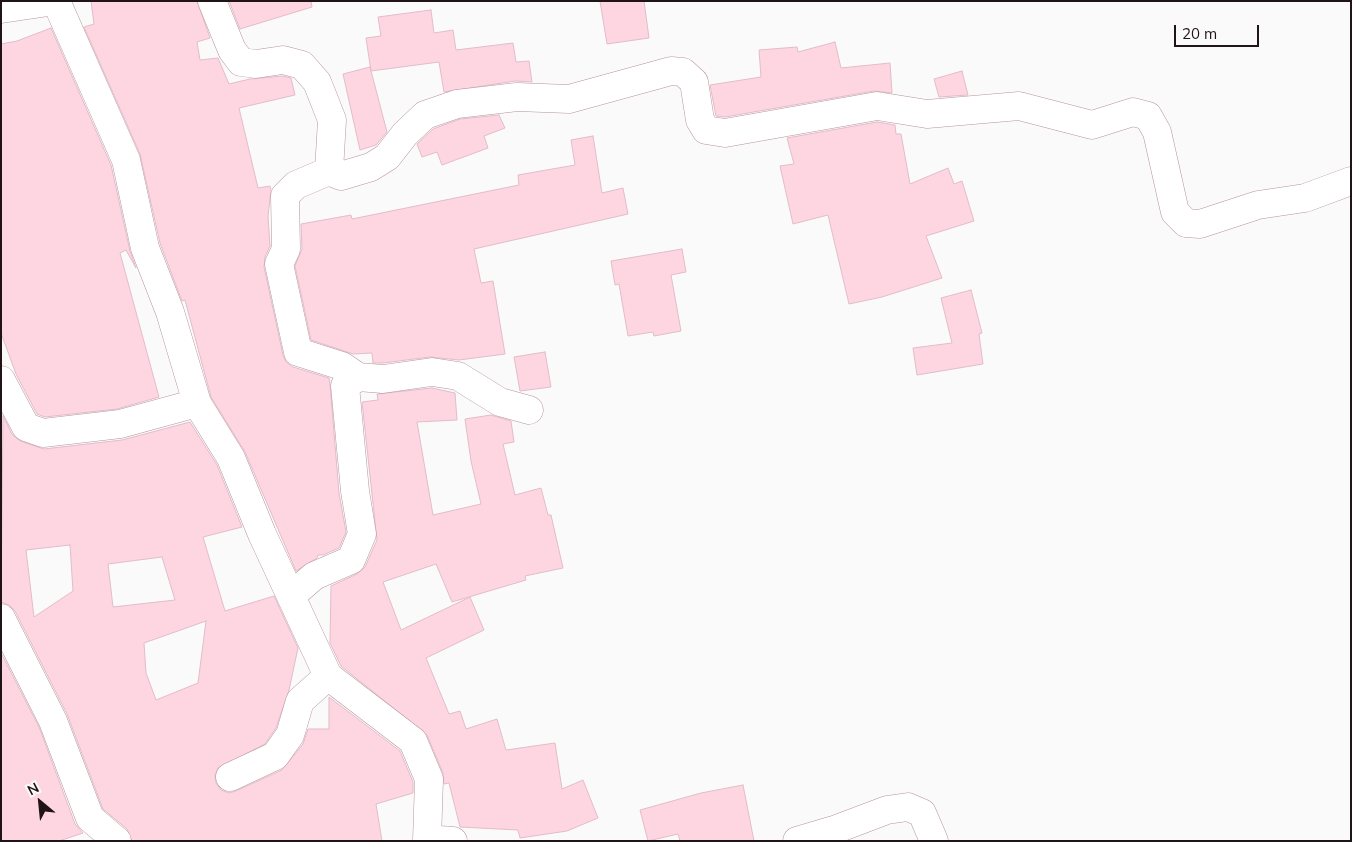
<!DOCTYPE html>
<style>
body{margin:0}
#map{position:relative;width:1352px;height:842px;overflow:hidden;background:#fafafa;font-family:Mulish,sans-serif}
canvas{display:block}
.frame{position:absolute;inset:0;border:2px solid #211418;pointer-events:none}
.north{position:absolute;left:15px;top:777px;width:50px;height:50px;-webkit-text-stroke:4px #fafafa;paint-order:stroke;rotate:332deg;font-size:14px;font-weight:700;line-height:20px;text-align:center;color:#211418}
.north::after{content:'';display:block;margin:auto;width:18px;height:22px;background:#211418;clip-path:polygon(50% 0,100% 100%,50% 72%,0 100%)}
.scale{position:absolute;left:1174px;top:25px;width:85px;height:22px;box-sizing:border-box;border:2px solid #211418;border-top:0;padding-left:6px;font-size:15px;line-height:18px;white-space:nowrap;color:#211418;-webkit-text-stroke:4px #fafafa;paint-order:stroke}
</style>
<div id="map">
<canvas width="1352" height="842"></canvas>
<div class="frame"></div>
<div class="north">N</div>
<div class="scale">20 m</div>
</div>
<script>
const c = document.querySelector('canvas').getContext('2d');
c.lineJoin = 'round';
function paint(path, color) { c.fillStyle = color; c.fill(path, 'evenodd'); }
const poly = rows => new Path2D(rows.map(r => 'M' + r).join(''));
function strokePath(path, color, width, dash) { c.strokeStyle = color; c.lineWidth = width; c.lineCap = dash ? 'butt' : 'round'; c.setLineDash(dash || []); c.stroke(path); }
const building = poly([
 [91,1,197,1,210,38,197,42,200,60,218,58,229,84,250,79,282,76,291,78,295,95,239,108,258,188,270,186,271,190,268,216,270,246,265,257,264,267,283,355,286,362,293,367,329,378,330,384,339,493,346,532,339,548,323,555,318,555,317,558,296,571,245,452,211,397,185,300,182,301,160,243,140,154,84,27,94,24,91,1],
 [229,1,311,1,312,7,240,29,229,1],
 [600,1,644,1,649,38,607,44,600,1],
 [431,10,434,33,453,30,456,50,513,43,516,62,529,61,532,82,515,81,444,92,439,62,371,71,366,38,381,36,378,17,431,10],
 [51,28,111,165,130,251,136,268,126,250,120,253,159,397,117,409,45,417,37,414,16,374,1,333,1,44,17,41,51,28],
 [835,42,841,68,890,63,892,93,874,91,725,117,716,116,710,85,761,77,759,50,797,47,798,52,835,42],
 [370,67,387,132,376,145,360,150,343,74,370,67],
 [962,71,968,95,939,97,934,79,962,71],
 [499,115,505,128,484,136,488,148,442,165,437,152,422,157,417,144,433,129,460,119,499,115],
 [877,122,895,125,896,134,901,134,910,184,948,168,954,184,962,181,974,221,926,236,942,278,882,297,849,304,828,215,793,224,780,166,794,164,787,138,877,122],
 [593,136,602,193,623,188,628,214,474,249,481,283,493,281,505,354,459,360,430,357,383,363,373,363,372,353,353,354,311,340,295,266,302,249,301,224,351,215,352,219,519,185,518,175,575,165,571,140,593,136],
 [682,249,686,272,671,275,681,331,654,336,653,332,628,336,619,284,615,285,611,261,682,249],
 [971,290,982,333,979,334,983,364,917,375,913,348,952,343,941,298,971,290],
 [545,352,551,387,520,391,514,357,545,352],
 [432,388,455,393,457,420,417,422,433,515,481,504,471,461,465,419,491,415,511,421,514,442,503,444,515,495,541,488,548,515,551,515,563,568,525,576,526,580,452,602,436,564,383,582,401,630,470,597,484,630,426,658,449,714,460,711,466,729,497,719,506,750,555,743,562,789,583,780,598,818,567,831,520,838,518,830,460,827,449,783,444,784,443,773,427,735,341,666,330,643,331,586,357,574,365,567,377,540,362,402,378,400,377,394,432,388],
 [3,416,12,434,20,441,44,449,122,440,190,422,217,465,242,527,203,537,225,611,274,596,298,648,289,690,276,728,265,744,218,768,215,775,216,783,221,790,229,793,236,791,282,770,303,744,308,729,329,729,329,697,400,751,413,782,413,793,376,804,382,841,132,841,127,829,103,809,67,714,15,611,9,605,1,602,3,416],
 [70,545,73,591,34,617,26,550,70,545],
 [162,557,175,600,113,607,108,564,162,557],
 [206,621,198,683,156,700,146,673,144,643,206,621],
 [1,653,39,727,75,824,83,833,59,841,1,841,1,653],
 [743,785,754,841,680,841,678,834,648,841,640,810,701,793,743,785]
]);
paint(building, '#fdd6e2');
strokePath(building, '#e2bcc8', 1);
const street = poly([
 [56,1,126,160,145,248,170,312,197,403,231,458,262,534,328,676,413,741,429,779,427,841],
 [212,1,232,50,241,62,256,64,283,60,302,65,317,82,332,120,329,171,341,176,371,167,387,157,405,134,425,115,457,104,517,97,569,99,671,71,683,72,694,82,700,120,706,130,725,133,877,106,927,114,1019,106,1092,125,1133,112,1148,116,1157,132,1175,212,1186,223,1200,224,1258,205,1305,198,1351,181],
 [1,9,55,1],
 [329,171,296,185,285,196,286,249,279,264,298,352,342,366,358,377,383,379,432,372,458,376,500,402,529,410],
 [1,380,26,427,43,433,120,424,197,403],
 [291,596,314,576,351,560,362,534,355,491,345,386,358,377],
 [1,618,53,721,90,818,117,841],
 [230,777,275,756,290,735,300,701,328,676],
 [427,839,453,841],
 [797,841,834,830,887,810,908,807,922,813,934,841]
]);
strokePath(street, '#b7939e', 29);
strokePath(street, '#fff', 28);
</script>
